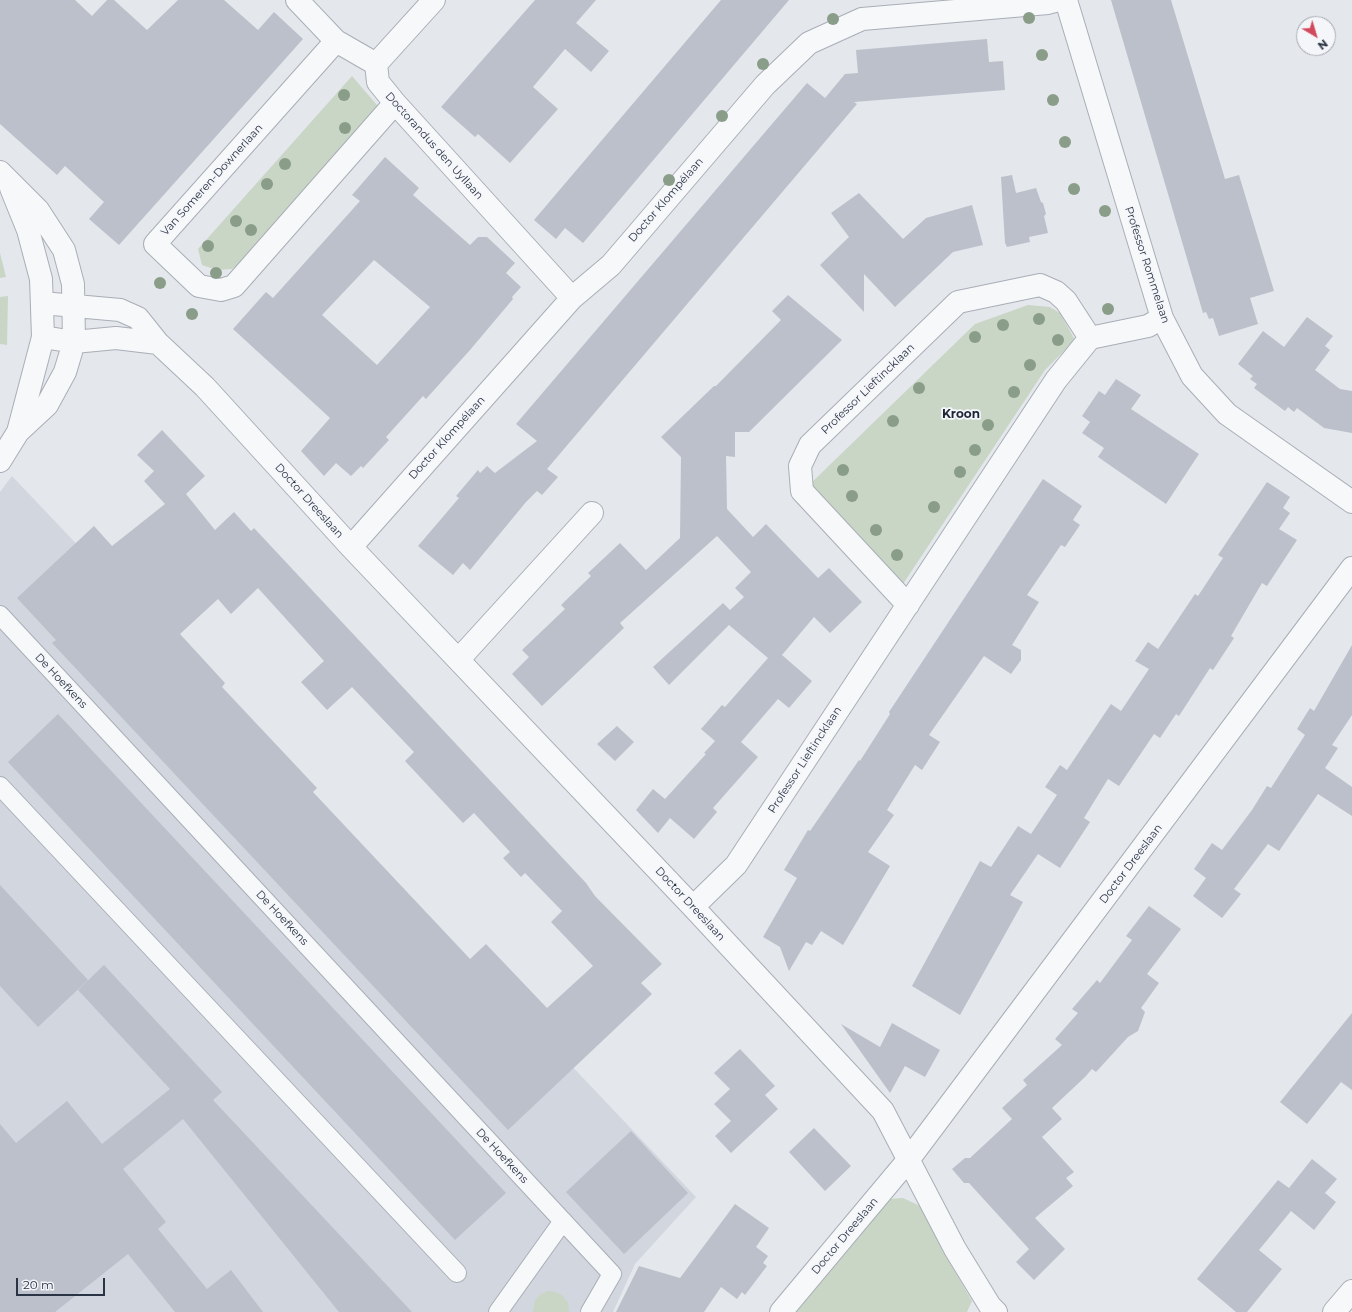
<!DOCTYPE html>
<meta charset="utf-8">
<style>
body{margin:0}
#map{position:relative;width:1352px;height:1312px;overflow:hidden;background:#e4e7ec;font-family:Montserrat,sans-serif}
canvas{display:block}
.north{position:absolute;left:1296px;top:16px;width:40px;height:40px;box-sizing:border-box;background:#f4f6f9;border:1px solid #a4a8b1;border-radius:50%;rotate:142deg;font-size:11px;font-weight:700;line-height:16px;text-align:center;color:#2b3445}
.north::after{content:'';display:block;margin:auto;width:14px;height:18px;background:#d1495b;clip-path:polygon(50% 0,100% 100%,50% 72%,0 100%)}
.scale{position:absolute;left:16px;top:1278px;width:89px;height:18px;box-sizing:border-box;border:2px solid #2b3445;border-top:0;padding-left:5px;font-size:12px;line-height:14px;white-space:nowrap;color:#2b3445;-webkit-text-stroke:3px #f4f6f9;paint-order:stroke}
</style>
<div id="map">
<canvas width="1352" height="1312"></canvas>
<div class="north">N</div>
<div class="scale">20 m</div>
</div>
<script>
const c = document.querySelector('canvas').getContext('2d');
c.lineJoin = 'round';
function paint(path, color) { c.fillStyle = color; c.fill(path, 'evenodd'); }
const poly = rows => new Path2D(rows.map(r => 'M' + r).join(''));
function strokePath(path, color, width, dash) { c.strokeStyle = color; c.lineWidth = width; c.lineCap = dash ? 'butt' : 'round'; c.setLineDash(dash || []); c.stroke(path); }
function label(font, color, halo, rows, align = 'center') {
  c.font = font + ' Montserrat,sans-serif'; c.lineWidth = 3.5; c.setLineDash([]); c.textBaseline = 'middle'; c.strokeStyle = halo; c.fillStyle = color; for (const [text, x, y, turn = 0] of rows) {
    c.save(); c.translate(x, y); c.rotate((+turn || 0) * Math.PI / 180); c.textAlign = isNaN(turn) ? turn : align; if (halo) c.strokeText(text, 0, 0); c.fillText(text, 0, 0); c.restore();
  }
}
paint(poly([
 [12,476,696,1197,635,1264,613,1312,0,1312,0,492]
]), '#d2d6de');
paint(poly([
 [352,76,383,112,250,255,232,269,217,270,202,265,198,249],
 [0,253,6,277,0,278],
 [8,296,7,345,0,344,0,297],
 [1028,305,1050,307,1060,313,1075,340,1045,370,901,587,807,487,975,324],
 [903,1198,918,1205,928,1214,941,1248,972,1301,967,1312,796,1312,889,1199],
 [548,1291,556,1292,563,1296,568,1303,569,1312,533,1312,535,1300,541,1294]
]), '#c9d6c5');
paint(poly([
 [0,0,75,0,92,16,107,0,114,0,147,30,178,0,224,0,258,30,274,12,303,39,119,245,89,219,104,202,65,166,57,175,0,124],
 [535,0,596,0,576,23,609,51,591,72,565,49,533,87,558,109,510,163,478,134,475,137,441,107],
 [721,0,789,0,583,243,565,228,556,239,534,220],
 [1111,0,1171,0,1225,179,1239,175,1274,291,1250,298,1258,324,1219,336,1213,318,1209,319,1206,312,1203,313],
 [987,39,989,62,1003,61,1005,90,854,102,857,104,547,469,558,477,542,495,537,491,526,502,470,570,463,563,453,575,418,546,459,498,456,496,478,470,480,473,487,466,495,473,537,441,516,424,807,83,825,98,845,74,858,73,856,50],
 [385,157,419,188,413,195,470,245,478,237,487,237,515,263,506,273,521,287,512,297,513,299,470,350,426,399,423,396,386,437,389,440,363,468,361,466,351,476,336,463,324,476,301,451,330,418,233,329,266,292,273,298,360,201,352,195],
 [374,260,430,307,377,365,322,315],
 [1012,175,1016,193,1036,188,1041,202,1043,203,1046,214,1044,216,1048,233,1029,237,1030,242,1007,247,1005,243,1001,177],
 [859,193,903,239,926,218,972,205,983,245,953,252,895,307,864,274,864,312,820,265,849,237,831,213],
 [788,295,842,340,749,432,735,432,735,457,726,456,727,509,753,537,766,524,818,578,829,568,862,602,830,633,814,617,782,655,812,681,789,708,778,699,741,742,758,757,713,808,717,812,694,839,670,818,658,833,636,810,653,789,665,799,706,754,704,753,715,741,701,729,722,705,725,707,768,658,729,625,669,685,653,667,723,603,730,610,744,597,735,588,751,572,717,536,620,623,624,628,542,706,512,674,529,657,522,650,565,609,561,605,591,576,588,573,620,543,646,570,680,538,681,457,661,437,714,386,716,386,781,320,772,311],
 [1307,317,1333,336,1325,346,1330,350,1315,370,1340,389,1352,391,1352,433,1324,428,1297,408,1294,412,1288,407,1285,411,1254,388,1257,384,1250,379,1253,376,1238,364,1263,331,1284,347],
 [1116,379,1141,395,1131,409,1199,454,1166,504,1098,457,1104,448,1082,433,1090,422,1082,416,1099,391,1105,395],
 [162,430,205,476,186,494,215,530,234,512,251,531,254,528,586,883,595,896,662,964,641,983,652,994,508,1130,52,643,56,640,17,598,94,526,112,546,165,504,144,481,154,471,137,455],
 [258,588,324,661,301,682,327,710,352,687,414,752,405,761,463,823,474,813,510,852,503,858,521,877,525,873,562,911,551,922,593,966,547,1008,486,944,470,959,313,792,317,788,222,687,225,683,180,634,218,599,231,614],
 [1043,479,1082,506,1073,520,1080,525,1065,547,1061,545,1027,595,1039,602,1012,645,1021,650,1021,660,1011,674,984,656,929,735,940,742,922,770,915,765,887,810,894,815,868,852,890,866,843,945,821,931,812,945,806,942,789,971,780,947,763,937,797,878,784,870,808,830,810,831,859,760,860,761,890,714,889,712],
 [1267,482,1290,497,1283,508,1290,513,1279,529,1297,540,1267,586,1262,583,1231,636,1234,638,1213,670,1210,668,1179,716,1176,714,1160,738,1154,734,1119,786,1108,779,1084,818,1090,822,1060,868,1038,854,1010,895,1023,902,960,1015,912,986,980,861,991,867,1018,826,1031,834,1057,795,1045,787,1060,765,1067,770,1111,704,1121,711,1149,669,1135,661,1148,642,1158,649,1195,594,1198,596,1223,558,1218,555],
 [1352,645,1352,715,1332,745,1338,748,1325,768,1352,787,1352,816,1318,794,1279,851,1268,844,1234,889,1241,894,1222,918,1193,896,1206,878,1194,869,1212,843,1222,850,1252,810,1267,786,1271,788,1305,735,1297,729,1310,708,1314,711],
 [58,714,506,1193,455,1240,8,762],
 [617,726,634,742,615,761,597,744],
 [0,885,88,980,38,1027,0,986],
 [1149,906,1181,929,1147,974,1159,983,1141,1008,1145,1012,1138,1031,1128,1037,1096,1072,1092,1069,1085,1077,1052,1108,1062,1119,1042,1137,1074,1172,1066,1178,1073,1186,1035,1218,1065,1249,1034,1280,1016,1262,1029,1249,969,1183,964,1183,952,1169,965,1158,970,1158,1012,1119,1002,1108,1027,1085,1023,1080,1062,1045,1055,1039,1078,1013,1072,1009,1097,980,1100,983,1132,940,1126,936],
 [104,965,222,1092,213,1100,412,1312,339,1312,183,1119,123,1169,166,1222,158,1229,207,1289,231,1270,263,1312,175,1312,128,1254,55,1312,0,1312,0,1124,16,1143,67,1101,102,1144,170,1089,78,990],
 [1352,1013,1352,1090,1341,1082,1307,1124,1280,1102],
 [892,1023,940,1050,925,1077,905,1066,890,1093,841,1024,880,1047],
 [740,1049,775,1086,765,1095,778,1109,731,1153,715,1136,731,1121,714,1104,730,1089,714,1073],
 [814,1128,851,1166,825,1191,789,1152],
 [631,1131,688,1193,624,1254,566,1192],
 [1312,1159,1337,1179,1325,1193,1336,1202,1314,1230,1291,1211,1259,1250,1282,1269,1247,1312,1236,1312,1197,1279,1278,1180,1289,1188],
 [735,1204,769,1228,756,1247,768,1256,763,1263,767,1266,745,1295,742,1292,737,1299,721,1287,704,1312,616,1312,639,1266,680,1278]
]), '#bbc0ca');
const lane = poly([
 [0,615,612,1274,590,1312],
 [0,786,457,1273],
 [498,1312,563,1221]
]);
const street = poly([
 [297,0,336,41,376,64,378,82,395,103,572,298],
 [1066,0,1162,318,1192,376,1227,414,1352,502],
 [336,41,155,244,199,286,221,290,234,286,395,103],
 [376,64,434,0],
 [0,172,38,210,64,250,73,284,74,342,65,372,47,405,18,432,0,461],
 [11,188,28,230,41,279,43,337,18,432],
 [42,303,120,310,138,318,158,343,205,387,351,547,693,907,883,1111,955,1249,990,1306,996,1312],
 [43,337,74,342,116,338,158,343],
 [351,547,572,298,611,265,765,85,809,43,862,19,1048,3,1059,0],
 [908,605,802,491,800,466,810,445,958,302,1040,285,1056,292,1066,301,1090,338],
 [459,659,592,513],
 [693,907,736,865,1056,380,1090,338,1148,326,1162,318],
 [781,1312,909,1159,1352,568],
 [1334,1312,1352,1291]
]);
strokePath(lane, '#a9aeb7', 20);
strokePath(street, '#a9aeb7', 24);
strokePath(lane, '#f7f8fa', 18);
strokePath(street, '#f7f8fa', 22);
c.fillStyle = '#899d89';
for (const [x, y] of [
 [1029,18],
 [833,19],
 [1042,55],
 [763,64],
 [344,95],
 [1053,100],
 [722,116],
 [345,128],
 [1065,142],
 [285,164],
 [669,180],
 [267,184],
 [1074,189],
 [1105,211],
 [236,221],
 [251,230],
 [208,246],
 [216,273],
 [160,283],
 [1108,309],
 [192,314],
 [1039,319],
 [1003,325],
 [975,337],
 [1058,340],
 [1030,365],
 [919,388],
 [1014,392],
 [893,421],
 [988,425],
 [975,450],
 [843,470],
 [960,472],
 [852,496],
 [934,507],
 [876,530],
 [897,555]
]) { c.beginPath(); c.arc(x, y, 6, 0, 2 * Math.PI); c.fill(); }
label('11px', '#2b3445', '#f4f6f9', [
 ["Doctorandus den Uyllaan",434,146,48],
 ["Van Someren-Downerlaan",212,180,-48],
 ["Doctor Klompélaan",666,200,-49],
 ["Professor Rommelaan",1147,265,72],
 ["Professor Lieftincklaan",868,389,-44],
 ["Doctor Klompélaan",447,438,-48],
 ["Doctor Dreeslaan",309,501,48],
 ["De Hoefkens",61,681,47],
 ["Professor Lieftincklaan",805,760,-57],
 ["Doctor Dreeslaan",1131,864,-53],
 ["Doctor Dreeslaan",690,904,47],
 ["De Hoefkens",282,918,47],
 ["De Hoefkens",502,1156,47],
 ["Doctor Dreeslaan",845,1236,-50]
]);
label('bold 12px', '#1d2536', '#f4f6f9', [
 ["Kroon",961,414]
]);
</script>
